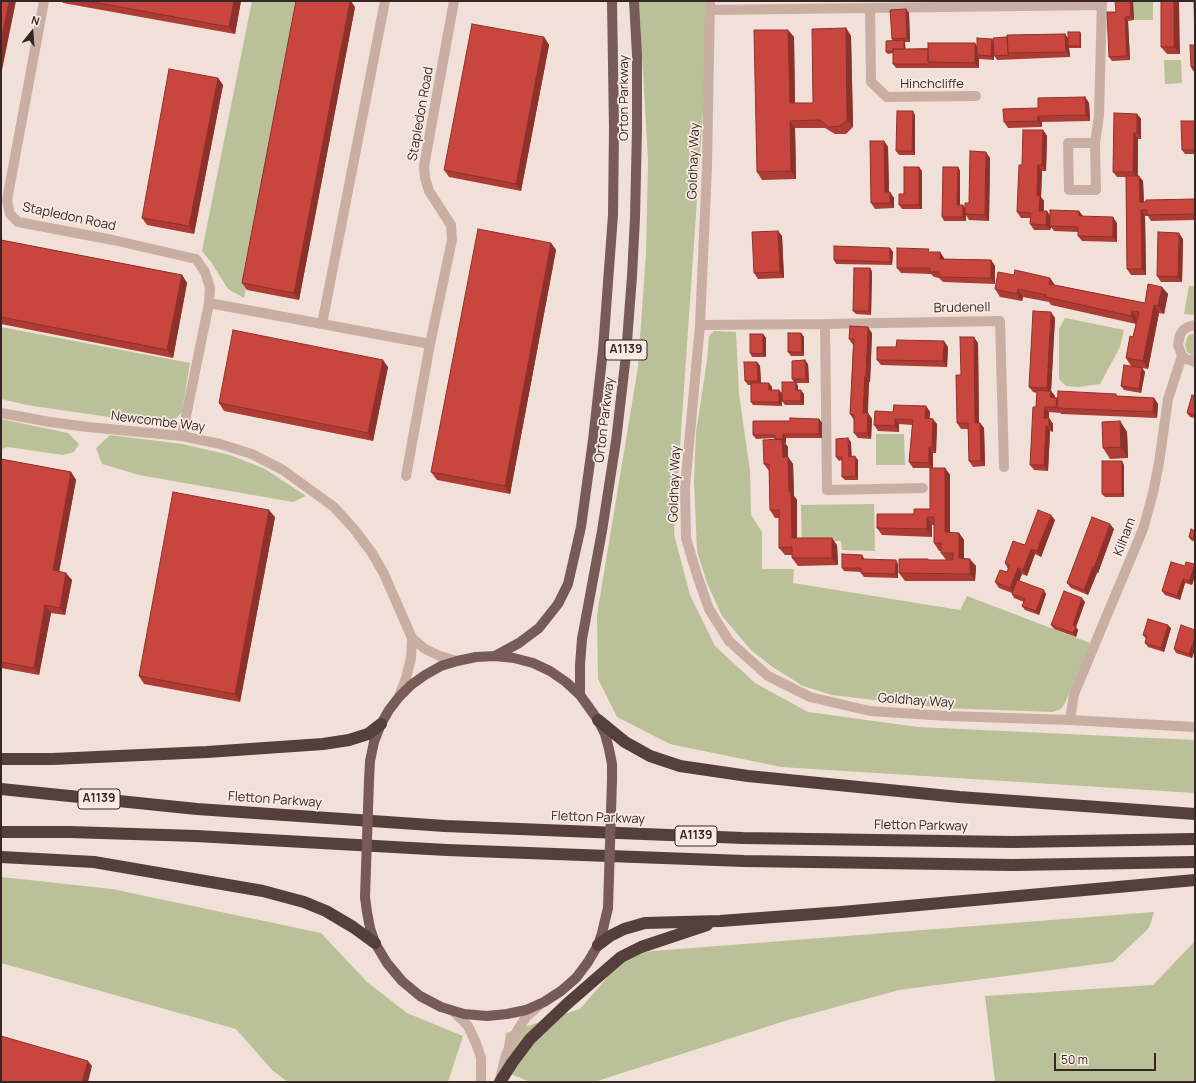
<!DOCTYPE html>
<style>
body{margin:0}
#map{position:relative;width:1196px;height:1083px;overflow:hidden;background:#f1e0d7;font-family:Manrope,sans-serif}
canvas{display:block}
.frame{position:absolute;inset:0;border:2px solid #342725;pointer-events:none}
.north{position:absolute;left:12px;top:12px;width:40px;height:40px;-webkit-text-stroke:3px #f9ebe3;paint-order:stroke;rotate:17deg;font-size:11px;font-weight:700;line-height:16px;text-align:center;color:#342725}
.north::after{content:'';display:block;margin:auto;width:14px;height:18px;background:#342725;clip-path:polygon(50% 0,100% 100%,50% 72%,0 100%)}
.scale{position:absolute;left:1054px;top:1053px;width:102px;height:18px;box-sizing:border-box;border:2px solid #342725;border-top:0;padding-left:5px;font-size:12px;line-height:14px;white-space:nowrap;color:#342725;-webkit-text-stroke:3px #f9ebe3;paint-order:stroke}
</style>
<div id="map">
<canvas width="1196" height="1083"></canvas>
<div class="frame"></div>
<div class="north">N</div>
<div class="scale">50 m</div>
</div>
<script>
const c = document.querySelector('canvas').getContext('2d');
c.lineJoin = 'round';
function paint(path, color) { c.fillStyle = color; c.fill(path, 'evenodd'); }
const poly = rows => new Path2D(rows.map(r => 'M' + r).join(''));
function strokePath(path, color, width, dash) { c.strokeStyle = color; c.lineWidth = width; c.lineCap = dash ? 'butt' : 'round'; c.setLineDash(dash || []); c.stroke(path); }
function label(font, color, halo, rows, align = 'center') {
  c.font = font + ' Manrope,sans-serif'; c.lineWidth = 3.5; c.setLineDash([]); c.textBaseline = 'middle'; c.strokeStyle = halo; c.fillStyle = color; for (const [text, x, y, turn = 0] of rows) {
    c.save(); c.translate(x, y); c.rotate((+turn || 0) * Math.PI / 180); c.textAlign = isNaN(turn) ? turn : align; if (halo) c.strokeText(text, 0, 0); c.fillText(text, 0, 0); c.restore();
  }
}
paint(poly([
 [252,1,302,1,244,298,228,289,211,262,202,251],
 [639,1,710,1,710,10,674,534,690,595,715,646,755,683,808,712,918,727,1195,740,1195,793,781,767,670,744,617,717,598,679,597,615,638,367,646,253,648,160],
 [1133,1,1153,1,1153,20,1134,20],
 [1164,60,1181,60,1182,83,1165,84],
 [1189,286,1195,286,1195,315,1184,314],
 [1065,318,1124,330,1120,347,1100,384,1079,387,1066,386,1059,379,1059,329],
 [1,327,190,363,182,412,173,422,163,425,27,405,1,399],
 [714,331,736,332,739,394,750,471,751,515,762,532,762,569,794,569,793,583,960,610,967,596,1090,643,1065,703,1061,709,1052,712,942,708,832,695,803,686,771,666,751,650,722,616,707,583,697,551,694,482,696,432,707,360,709,336],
 [1195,333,1195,357,1187,352,1185,345,1187,338,1189,335],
 [1,419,68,433,79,444,74,452,63,455,8,447,1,449],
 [876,434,904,434,905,465,876,465],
 [110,435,182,444,230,455,265,469,306,496,293,502,139,475,102,464,96,448],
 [874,504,875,551,842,550,841,541,802,541,801,505],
 [1,877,112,889,321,933,367,982,407,1013,463,1036,448,1082,288,1082,272,1070,236,1029,1,963],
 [1154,912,1149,928,1113,962,899,990,788,1020,594,1082,530,1082,501,1070,506,1033,580,1009,628,953],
 [1195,941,1195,1082,995,1082,985,996,1153,985]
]), '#bac097');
strokePath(poly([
 [44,1,7,200,10,214,18,222,113,240,196,259,205,272,210,288,209,303,182,436],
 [710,1,707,166,700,325,685,487,686,538,697,575,709,609,729,641,768,676,810,697,870,711,948,716,1070,720,1195,727],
 [870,8,871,82,887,97,976,96],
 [710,10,1102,5],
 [1095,143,1068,143,1069,190,1096,190,1095,143,1099,116,1102,1],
 [209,303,430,344],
 [322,324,385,1],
 [825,324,827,490,923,488],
 [700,325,825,324,1000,321,1004,467],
 [1195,325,1188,327,1183,330,1180,335,1178,345,1182,356,1186,359,1195,362],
 [1,413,50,422,88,427,182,436,220,444,252,454,283,470,334,507,354,529,372,553,384,574,412,638,425,649,440,656,457,661],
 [406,476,430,344,452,240,451,225,429,191,425,178,424,166,454,1],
 [399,697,406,678,411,658,412,638],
 [1070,720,1074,694,1143,529,1153,493,1159,463,1168,399,1182,356],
 [453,1011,468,1026,476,1043,481,1058,481,1082],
 [500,1079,506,1055,514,1036,526,1017,541,1004]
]), '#c9aea3', 10);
strokePath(poly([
 [495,656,519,643,539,628,558,604,568,584,581,527,593,440,603,350,613,215,614,129,612,1],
 [580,695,580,665,582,639,602,531,616,441,626,355,632,276,635,218,637,129,637,55,634,1],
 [369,780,370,761,374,742,381,724,389,710,399,697,411,685,425,675,441,666,457,661,476,657,495,656,514,658,533,663,550,671,566,682,580,695,598,720,605,734,609,749,612,764,612,780],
 [365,897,367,912,370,928,375,943,387,963,402,981,420,996,441,1007,464,1014,487,1016,507,1014,526,1010,544,1002,561,991,576,978,588,962,598,945,602,933,608,908]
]), '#775b56', 10);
strokePath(poly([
 [598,720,625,742,650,756,680,766,748,776,959,797,1195,814],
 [1,759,53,759,207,752,323,744,349,740,368,734,381,724],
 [1,789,197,809,445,826,743,838,1013,842,1195,839],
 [1,832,70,832,196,836,447,850,744,861,1013,865,1195,862],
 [1,857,94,862,263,891,304,902,326,911,353,927,375,943],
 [598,945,610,936,624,929,645,923,720,921,842,912,1195,880],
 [500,1082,512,1063,530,1039,568,1003,621,957,641,947,707,925]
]), '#553f3c', 12);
strokePath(poly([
 [365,897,369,780],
 [608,908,612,780]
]), '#775b56', 10);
paint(poly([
 [61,1,241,1,235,34,63,3],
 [1133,1,1134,20,1128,21,1130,60,1112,61,1109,57,1116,12],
 [1161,1,1180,54,1167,54,1161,47],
 [355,7,299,300,247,290,242,283],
 [906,9,909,13,910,42,905,42,905,49,977,46,992,39,993,41,1065,34,1068,38,1080,32,1081,34,1081,48,1069,48,1070,57,997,60,994,55,994,60,979,59,979,68,896,68,893,64,893,53,888,54,886,52,893,41,892,39],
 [846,28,851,36,853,127,846,134,835,134,825,128,795,128,796,179,762,180,757,172,788,30,794,37,795,103,813,103],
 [544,37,549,45,521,191,449,177,444,170],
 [1195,45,1195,71,1193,71,1191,67],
 [218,78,223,85,194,234,147,225,142,218],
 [1085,97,1089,103,1090,121,1042,122,1042,127,1008,128,1004,122,1038,108],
 [1137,114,1141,119,1141,139,1138,139,1138,176,1143,181,1144,202,1195,199,1195,220,1151,221,1148,216,1145,216,1146,275,1131,275,1127,269,1126,177,1117,177,1113,172],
 [915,115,915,155,899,155,896,151],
 [1195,121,1195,154,1185,154,1182,150],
 [1043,130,1047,136,1046,171,1042,171,1041,197,1044,201,1044,211,1050,216,1079,211,1083,216,1117,223,1117,242,1082,241,1078,236,1078,232,1054,231,1051,227,1050,230,1034,230,1030,224,1031,218,1021,218,1017,212,1022,165],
 [884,141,888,147,889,192,894,198,894,208,875,209,871,203],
 [990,158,989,221,969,220,966,215,966,221,944,221,942,217,958,167,960,171,960,205,965,208,969,203],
 [922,171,922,209,902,209,899,205,904,194],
 [778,231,782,236,784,278,758,279,754,273],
 [1183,239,1182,282,1161,282,1157,276],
 [1,240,182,275,187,283,173,358,1,324],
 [551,243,556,250,510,494,437,480,431,472],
 [890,248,893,252,892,265,836,264,834,260],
 [931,252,940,252,944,259,991,260,995,266,995,284,943,282,939,278,934,277,931,274,901,273,897,268],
 [870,268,872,272,871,315,856,314,853,311],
 [1014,275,1055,285,1145,303,1162,287,1168,294,1164,314,1159,313,1148,369,1142,368,1145,372,1141,393,1124,390,1121,386,1131,366,1126,358,1133,337,1137,318,1136,324,1051,305,1049,302,1023,297,1022,301,1000,297,995,289],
 [1055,318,1051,391,1055,396,1054,398,1057,398,1058,399,1117,396,1154,398,1158,404,1157,418,1061,414,1060,412,1060,413,1049,412,1049,418,1053,424,1053,432,1050,431,1048,471,1034,470,1030,465,1036,407,1037,393,1033,392,1029,387],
 [801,333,804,337,804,356,791,356,788,352],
 [872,333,870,382,869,382,868,413,872,419,871,439,858,438,854,433,854,420,850,414,853,345,849,339],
 [763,334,766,338,766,357,752,357,750,353],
 [978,343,979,423,980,423,984,428,985,466,973,467,969,461,968,429,961,429,957,423,961,375],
 [948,347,947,367,881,365,877,360],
 [757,362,760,366,761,383,772,387,772,390,782,393,782,406,753,405,751,402,751,385,748,385,745,381],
 [808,364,809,383,796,383,798,386,798,390,804,394,804,405,785,405,782,401,794,382,792,379],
 [388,367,373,441,224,411,219,403],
 [1195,396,1195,418,1190,417,1187,413],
 [926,406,930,412,929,419,937,424,936,453,933,453,933,468,945,468,950,475,950,533,959,533,964,540,964,558,976,566,975,581,905,581,899,573,929,560,946,560,941,553,941,551,939,551,934,543,934,525,932,525,932,537,882,535,877,528,914,514,930,509,930,468,913,468,909,462,912,425,899,424,899,432,878,431,874,425,893,412],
 [819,419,822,423,822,438,786,438,786,443,785,443,788,447,788,457,793,464,794,496,797,500,797,538,837,545,838,565,798,566,792,558,792,555,785,555,779,548,779,518,775,518,770,510,769,471,764,464,775,438,756,439,753,435,790,421],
 [1120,421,1127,432,1128,458,1110,459,1103,448],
 [851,442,851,456,858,460,858,480,845,480,842,477,842,460,839,461,836,457],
 [1,459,71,472,76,480,59,571,72,580,65,615,51,613,39,675,1,668],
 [1124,465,1124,497,1105,497,1102,494],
 [275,517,240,702,144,684,139,676],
 [1055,520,1041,557,1035,554,1027,576,1022,574,1019,581,1046,594,1039,615,1025,610,1022,606,1024,602,1014,598,1012,594,1012,593,999,588,995,582,1007,572,1008,569,1005,563,1025,545],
 [1114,529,1098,573,1097,573,1088,595,1071,588,1067,583],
 [1195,531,1195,542,1191,540,1189,537],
 [862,555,864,559,898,564,898,578,864,577,861,573,861,572,844,571,842,568],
 [1195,563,1195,576,1192,585,1185,583,1180,600,1165,595,1162,591,1185,566,1194,564],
 [1085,602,1076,627,1078,630,1076,637,1054,629,1051,625],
 [1171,628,1164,652,1148,647,1145,643,1146,639,1143,635],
 [1195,630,1195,649,1192,658,1176,653,1174,649]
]), '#ad3c35');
paint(poly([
 [9,1,16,1,1,75,1,41],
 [234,1,241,1,235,34,229,27],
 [350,1,351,1,355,7,299,300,294,293],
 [1130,1,1133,1,1134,20,1131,16],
 [1174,1,1179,1,1180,54,1174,47],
 [906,9,909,13,910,42,907,38],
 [1125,17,1128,21,1130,60,1127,56],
 [846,28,851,36,853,127,847,120],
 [788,30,794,37,795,111,790,103],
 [1080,32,1081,34,1081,48,1080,46],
 [1065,34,1069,40,1068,46,1069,48,1070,57,1066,52],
 [544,37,549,45,521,191,516,184],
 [992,39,994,43,994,60,991,56],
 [904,40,905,42,906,53,904,51],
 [975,43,979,49,977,55,979,59,979,68,975,63],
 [218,78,223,85,194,234,189,226],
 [1085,97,1089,103,1090,121,1086,115],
 [913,111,915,115,915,155,912,151],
 [1137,114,1141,119,1141,139,1137,133],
 [1038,116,1042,122,1042,127,1038,121],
 [790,121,795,128,796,179,791,171],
 [1043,130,1047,136,1046,171,1042,165],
 [1134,133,1138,139,1137,178,1133,172],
 [884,141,888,147,889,198,885,192],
 [986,152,990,158,989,221,985,215],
 [1038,165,1042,171,1041,197,1044,201,1043,217,1039,211,1037,195],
 [919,167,922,171,922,209,919,205],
 [958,167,960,171,960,209,957,205],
 [1139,176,1143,181,1144,208,1140,202],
 [890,192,894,198,894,208,890,203],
 [963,205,966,209,966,221,963,217],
 [1141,210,1145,216,1146,275,1142,269],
 [1047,211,1051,217,1050,226,1051,227,1050,230,1046,225],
 [1079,211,1083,217,1079,216],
 [1113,217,1117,223,1117,242,1113,237],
 [778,231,782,236,784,278,780,272],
 [1179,233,1183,239,1182,282,1178,277],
 [551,243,556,250,510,494,505,486],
 [890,248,893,252,892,265,890,262],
 [940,252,944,258,944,264,940,259],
 [991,260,995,266,995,284,991,278],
 [870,268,872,272,871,315,869,311],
 [182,275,187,283,173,358,167,350],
 [1050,278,1055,285,1049,284],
 [1162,287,1168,294,1164,314,1158,306],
 [1018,289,1023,297,1022,301,1017,294],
 [1154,305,1159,313,1148,369,1143,361],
 [1132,311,1137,318,1136,324,1131,316],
 [1051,312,1055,318,1051,391,1055,396,1054,403,1050,397,1050,393,1047,388],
 [868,327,872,333,870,382,866,376],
 [801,333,804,337,804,356,802,352],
 [763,334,766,338,766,357,763,354],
 [974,337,978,343,979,429,975,423],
 [944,341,948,347,947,367,943,361],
 [383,360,388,367,373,441,368,433],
 [805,360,808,364,809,383,806,379],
 [757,362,760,366,761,384,758,381],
 [1142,368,1145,372,1141,393,1139,389],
 [865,376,869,382,867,418,863,413],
 [796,382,798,386,798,394,796,390],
 [769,383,772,387,772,393,769,390],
 [779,390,782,393,782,406,779,402],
 [801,390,804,394,804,405,801,401],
 [1057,398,1061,403,1057,408,1060,413,1056,407],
 [1154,398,1158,404,1157,418,1153,412],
 [926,406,930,412,929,424,925,418],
 [1045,407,1049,412,1048,424,1044,418],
 [868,413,872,419,871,439,867,433],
 [1049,418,1053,424,1053,432,1049,426],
 [819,419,822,423,822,438,819,434],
 [895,419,899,424,899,432,895,426],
 [933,419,937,424,936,453,932,447],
 [1120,421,1127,432,1128,458,1121,447],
 [980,423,984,428,985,466,981,461],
 [1046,426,1050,431,1048,471,1044,465],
 [783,434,786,438,786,443,783,440],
 [848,438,851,442,852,460,849,457],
 [782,439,788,447,788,464,783,457],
 [929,447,933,453,933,469,929,463],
 [855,456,858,460,858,480,856,476],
 [788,457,793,464,794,496,797,500,797,546,792,538,789,492],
 [1122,461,1124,465,1124,497,1122,494],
 [945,468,950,475,950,540,945,532],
 [71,472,76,480,58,578,53,570],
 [269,510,275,517,240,702,235,694],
 [1051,515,1055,520,1041,557,1037,551],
 [927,517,932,525,932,537,927,529],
 [1110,524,1114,529,1098,573,1094,568],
 [959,533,964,540,964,566,959,558],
 [832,538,837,545,838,565,832,558],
 [1031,549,1035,554,1027,576,1023,570],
 [862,555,864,559,864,563,862,559],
 [970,559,976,566,975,581,970,574],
 [896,560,898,564,898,578,895,574],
 [1195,565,1195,576,1192,585,1189,581],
 [1093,567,1097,573,1088,595,1084,590],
 [1018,568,1022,574,1014,594,1010,588],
 [66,573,72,580,65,615,60,608],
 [1183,579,1185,583,1180,600,1177,596],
 [1044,590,1046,594,1039,615,1036,611],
 [1082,598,1085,602,1076,627,1078,630,1076,637,1073,633,1073,625],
 [45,605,51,613,39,675,34,668],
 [1168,625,1171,628,1164,652,1161,648],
 [1195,637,1195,649,1192,658,1189,654],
 [88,1061,92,1066,88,1082,82,1082]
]), '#8d312b');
const building = poly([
 [1,1,9,1,1,41,1,1],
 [88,1,234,1,229,27,88,1],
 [296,1,350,1,294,293,242,283,296,1],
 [1115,1,1130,1,1131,16,1125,17,1127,56,1109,57,1107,12,1116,12,1115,1],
 [1161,1,1174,1,1174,47,1161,47,1161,1],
 [1194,1,1195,1,1195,40,1194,1],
 [906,9,907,38,892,39,890,10,906,9],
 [472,24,544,37,516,184,444,170,472,24],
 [846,28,847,120,840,126,829,127,820,120,790,121,791,171,757,172,754,30,788,30,790,103,813,103,812,29,846,28],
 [1068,32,1080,32,1080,46,1068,46,1068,32],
 [1065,34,1066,52,1008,53,1007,35,1065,34],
 [1007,37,1008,53,1009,55,994,56,993,38,1007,37],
 [977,38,992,39,991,56,977,55,977,38],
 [904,40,904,49,893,49,893,51,886,52,886,41,904,40],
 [928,43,975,43,975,63,928,62,928,43],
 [1190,45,1195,45,1195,67,1191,67,1190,45],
 [893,49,928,49,928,62,930,64,893,64,893,49],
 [169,69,218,78,189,226,142,218,169,69],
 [1085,97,1086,115,1038,116,1038,121,1004,122,1003,109,1038,108,1038,98,1085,97],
 [897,111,913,111,912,151,896,151,897,111],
 [1114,113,1137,114,1137,133,1134,133,1133,172,1113,172,1114,113],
 [1181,121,1195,121,1195,150,1182,150,1181,121],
 [1023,130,1043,130,1042,165,1038,165,1037,195,1040,196,1039,211,1047,211,1046,225,1030,224,1031,213,1017,212,1019,165,1022,165,1023,130],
 [870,141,884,141,885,192,890,192,890,203,871,203,870,141],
 [970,151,986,152,985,215,965,214,965,203,969,203,970,151],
 [904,167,919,167,919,205,899,205,899,194,904,194,904,167],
 [943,167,958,167,957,205,963,205,963,217,942,217,943,167],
 [1126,176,1139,176,1140,202,1146,202,1146,200,1195,199,1195,214,1147,215,1147,210,1141,210,1142,269,1127,269,1126,176],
 [1050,210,1079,211,1079,216,1113,217,1113,237,1078,236,1078,227,1050,226,1050,210],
 [478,229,551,243,505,486,431,472,478,229],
 [778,231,780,272,754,273,752,232,778,231],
 [1158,232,1179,233,1178,277,1157,276,1158,232],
 [1,240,182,275,167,350,1,317,1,240],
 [834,246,890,248,890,262,834,260,834,246],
 [897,248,929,249,928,252,940,252,940,259,991,260,991,278,939,277,939,272,930,272,930,268,897,268,897,248],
 [854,268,870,268,869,311,853,311,854,268],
 [1015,270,1050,278,1049,284,1145,303,1148,284,1162,287,1158,306,1154,305,1143,361,1126,358,1130,336,1133,337,1139,312,1132,311,1131,316,1046,297,1046,295,1018,289,1017,294,995,289,998,272,1014,275,1015,270],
 [1033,311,1051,312,1047,388,1029,387,1033,311],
 [850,326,868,327,866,376,865,376,863,413,868,413,867,433,854,433,854,415,850,414,854,339,849,339,850,326],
 [233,330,383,360,368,433,219,403,233,330],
 [788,333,801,333,802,352,788,352,788,333],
 [750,334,763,334,763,354,750,353,750,334],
 [960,337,974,337,975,423,980,423,981,461,969,461,968,423,957,423,956,375,961,375,960,337],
 [897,340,944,341,943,361,877,360,877,347,896,347,897,340],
 [805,360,806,379,792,379,792,361,805,360],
 [744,362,757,362,758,381,745,381,744,362],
 [1124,365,1142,368,1139,389,1121,386,1124,365],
 [782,382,796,382,796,390,801,390,801,401,782,401,782,382],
 [751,383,769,383,769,390,779,390,779,402,751,402,751,383],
 [1037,390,1051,391,1050,397,1057,398,1056,407,1045,407,1044,418,1049,418,1049,426,1046,426,1044,465,1030,465,1033,407,1036,407,1037,390],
 [1058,391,1116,394,1116,396,1154,398,1153,412,1057,408,1058,391],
 [1192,395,1195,396,1195,415,1187,413,1192,395],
 [894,405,926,406,925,418,933,419,932,447,929,447,929,463,909,462,913,420,895,419,895,426,874,425,875,411,893,412,894,405],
 [790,418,819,419,819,434,783,434,783,440,775,439,775,435,753,435,753,421,790,421,790,418],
 [1120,421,1121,447,1103,448,1102,422,1120,421],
 [848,438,849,457,855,456,856,476,842,477,842,457,836,457,836,439,848,438],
 [782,439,783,457,788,457,789,492,791,492,792,538,832,538,832,558,792,558,792,547,779,548,779,510,770,510,769,464,764,464,763,440,782,439],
 [1,459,71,472,53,570,66,573,60,608,45,605,34,668,1,662,1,459],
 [1102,461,1122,461,1122,494,1102,494,1102,461],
 [930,468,945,468,945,532,959,533,959,558,970,559,970,574,899,573,899,559,928,559,928,560,953,560,953,553,941,553,941,543,934,543,934,517,927,517,927,529,877,528,877,514,914,514,914,509,930,509,930,468],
 [173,492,269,510,235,694,139,676,173,492],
 [1038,510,1051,515,1037,551,1031,549,1023,570,1018,568,1010,588,995,582,1000,570,1007,572,1010,565,1005,563,1013,541,1025,545,1038,510],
 [1092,517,1110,524,1094,568,1093,567,1084,590,1067,583,1092,517],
 [1191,529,1195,531,1195,539,1189,537,1191,529],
 [842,554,862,555,862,559,896,560,895,574,861,573,861,568,842,568,842,554],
 [1171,562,1185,566,1186,562,1194,564,1195,563,1195,565,1189,581,1183,579,1177,596,1162,591,1171,562],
 [1017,580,1044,590,1036,611,1022,606,1025,599,1012,594,1017,580],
 [1064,591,1082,598,1073,625,1076,626,1073,633,1051,625,1064,591],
 [1148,619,1168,625,1161,648,1145,643,1147,636,1143,635,1148,619],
 [1181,625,1195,630,1195,637,1189,654,1174,649,1181,625],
 [1,1036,88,1061,82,1082,1,1082,1,1036]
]);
paint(building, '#c9463e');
strokePath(building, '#8d312b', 1);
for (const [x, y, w] of [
 [626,350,42],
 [99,799,42],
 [696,836,42]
]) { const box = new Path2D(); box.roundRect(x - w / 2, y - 10, w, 20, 3); c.fillStyle = '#f9ebe3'; c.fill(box); strokePath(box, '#342725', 1); }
label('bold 12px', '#342725', null, [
 ["A1139",626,350],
 ["A1139",99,799],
 ["A1139",696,836]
]);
label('13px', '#342725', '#f9ebe3', [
 ["Hinchcliffe",932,84],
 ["Orton Parkway",624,98,-90],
 ["Stapledon Road",421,114,-80],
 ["Goldhay Way",694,161,-88],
 ["Stapledon Road",69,217,12],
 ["Brudenell",962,308,-1],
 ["Orton Parkway",605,420,-83],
 ["Newcombe Way",158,422,7],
 ["Goldhay Way",675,484,-88],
 ["Kilham",1125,537,-69],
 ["Goldhay Way",916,701,4],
 ["Fletton Parkway",275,800,4],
 ["Fletton Parkway",598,818,2],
 ["Fletton Parkway",921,826,1]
]);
</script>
